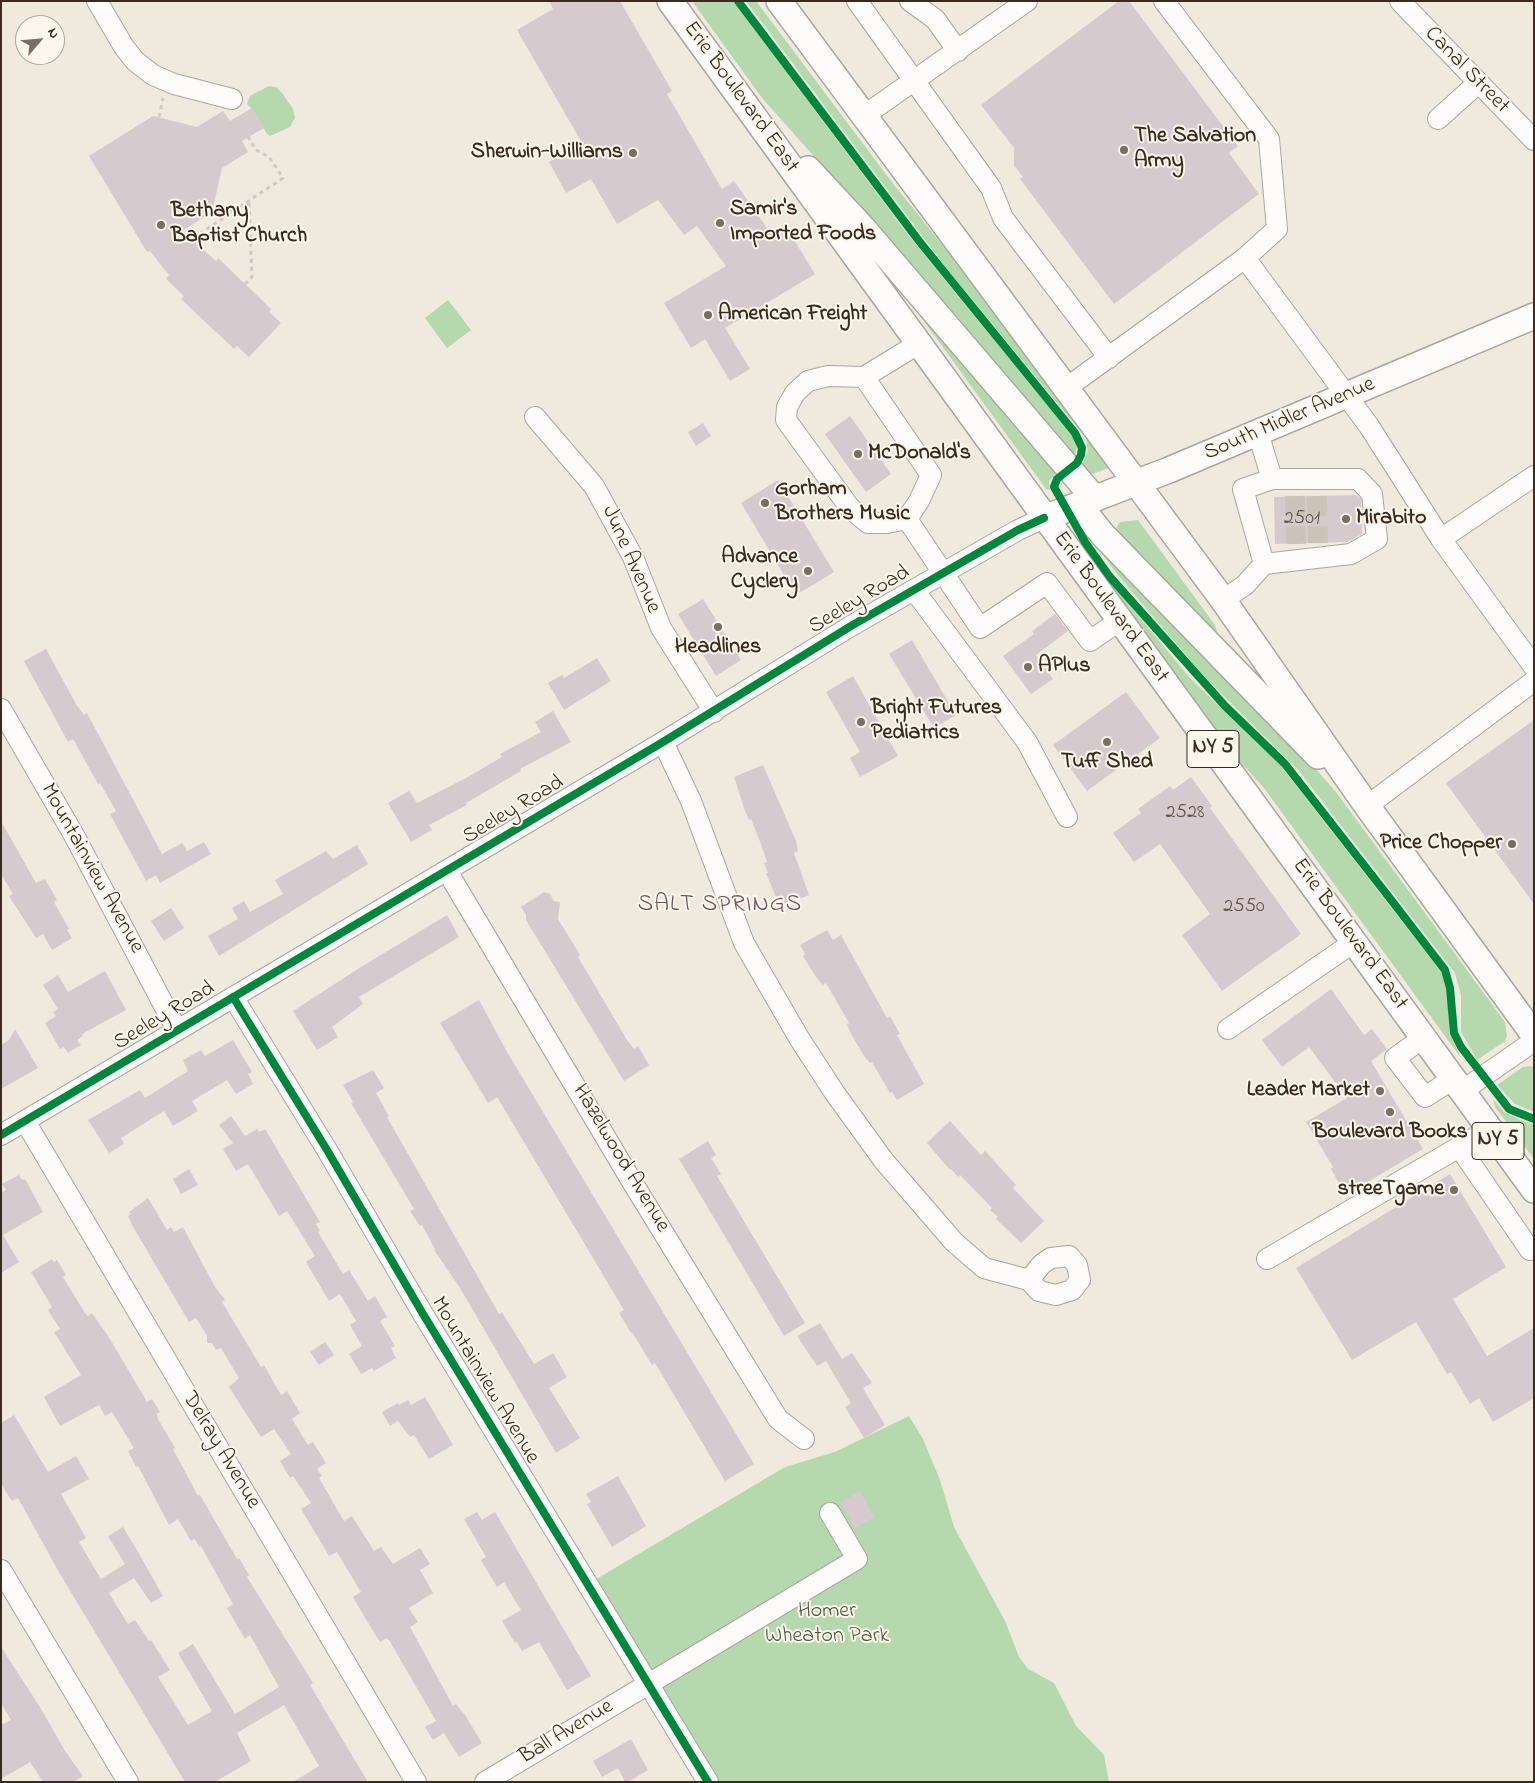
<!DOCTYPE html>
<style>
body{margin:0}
#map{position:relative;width:1535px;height:1783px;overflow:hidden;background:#f0e9de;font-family:"Indie Flower",sans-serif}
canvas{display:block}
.frame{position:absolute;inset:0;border:2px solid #3b2a1e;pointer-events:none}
.north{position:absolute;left:15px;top:15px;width:50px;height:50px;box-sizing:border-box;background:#fbf7ec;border:1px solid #aea59a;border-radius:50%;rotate:63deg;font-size:14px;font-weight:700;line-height:20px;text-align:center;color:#3b2a1e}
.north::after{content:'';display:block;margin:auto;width:18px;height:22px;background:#7a6d61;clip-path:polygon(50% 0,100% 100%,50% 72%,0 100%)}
</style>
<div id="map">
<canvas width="1535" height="1783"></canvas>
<div class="frame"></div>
<div class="north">N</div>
</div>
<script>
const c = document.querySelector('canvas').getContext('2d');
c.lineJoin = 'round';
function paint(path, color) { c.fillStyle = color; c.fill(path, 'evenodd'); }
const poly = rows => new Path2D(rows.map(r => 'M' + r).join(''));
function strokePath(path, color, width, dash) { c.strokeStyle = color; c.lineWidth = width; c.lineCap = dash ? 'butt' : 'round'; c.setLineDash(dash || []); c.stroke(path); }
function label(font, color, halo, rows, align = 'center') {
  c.font = font + ' "Indie Flower",sans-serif'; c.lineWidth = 4; c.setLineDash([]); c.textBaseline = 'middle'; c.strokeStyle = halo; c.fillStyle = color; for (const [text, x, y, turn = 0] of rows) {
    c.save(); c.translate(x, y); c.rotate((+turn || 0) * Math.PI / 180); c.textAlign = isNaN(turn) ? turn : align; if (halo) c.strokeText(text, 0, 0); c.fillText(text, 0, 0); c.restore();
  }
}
paint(poly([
 [692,1,733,1,909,236,1074,438,1077,446,1074,459,887,238,762,98],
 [746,1,756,1,891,181,969,278,1109,462,1109,468,1090,475,1080,469,1088,451,1086,438,944,265],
 [269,86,276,87,282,93,293,109,295,118,290,127,270,136,267,134,252,109,247,104,250,96],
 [888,272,1060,469,1049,481,1050,490,1046,489],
 [448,300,471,330,447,348,425,318],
 [1138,520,1215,625,1218,635,1212,633,1116,528,1120,522],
 [1091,538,1299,750,1336,792,1505,1022,1507,1036,1505,1041,1477,1060,1475,1056,1461,1032,1461,995,1455,973,1299,771,1202,674,1116,573],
 [1079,541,1095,564,1190,678,1281,766,1442,973,1448,991,1450,1034,1461,1058,1264,788,1224,744,1075,543],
 [1530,1066,1534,1067,1534,1112,1515,1104,1497,1085,1523,1067],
 [1493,1099,1504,1112,1522,1121,1534,1124,1534,1159,1495,1107],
 [909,1416,923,1439,940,1480,954,1527,1005,1621,1019,1657,1028,1669,1054,1683,1076,1726,1104,1755,1109,1782,708,1782,588,1584,785,1467,835,1452]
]), '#b5d8ae');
paint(poly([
 [549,1,620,1,672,91,667,94,722,189,734,181,774,238,788,230,815,274,725,328,750,369,730,381,705,339,691,348,664,303,726,266,697,226,684,235,658,200,617,224,591,179,566,193,549,162,582,143,517,30,553,9],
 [1119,1,1129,1,1238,146,1229,153,1259,194,1114,304,1020,179,1023,177,1014,165,1014,148,981,105],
 [252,108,264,128,242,141,248,152,222,168,212,212,182,231,216,261,218,258,271,309,269,312,281,323,249,357,237,346,234,349,181,299,184,296,166,279,169,275,150,251,147,252,89,156,153,116,197,127,223,111,230,121],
 [850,416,891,474,866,492,825,434],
 [703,423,711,436,696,446,688,432],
 [778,480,834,572,796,595,741,503],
 [1356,495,1361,499,1362,534,1347,542,1275,544,1274,497],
 [703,599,741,660,716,676,678,614],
 [1055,614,1068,631,1036,655,1053,679,1031,694,1003,656,1034,634,1032,631],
 [912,640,956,715,934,728,889,654],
 [46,649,76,704,84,715,87,713,162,854,182,843,187,851,204,842,211,854,160,883,156,875,146,881,110,814,116,811,100,783,98,784,73,739,68,742,24,661],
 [597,658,611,681,564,710,548,683,562,675,564,678],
 [853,676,898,756,860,777,850,758,860,752,826,692],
 [1126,692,1160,738,1087,791,1053,745],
 [553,711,571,742,520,769,521,771,466,803,467,805,429,825,432,830,411,842,388,803,409,791,417,803,466,778,502,757,500,754,541,732,535,722],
 [1534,720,1534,904,1446,783],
 [763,765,796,841,798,851,794,853,809,895,780,907,766,873,768,873,764,863,767,862,761,844,751,819,749,820,745,811,734,777],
 [1191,777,1212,806,1210,808,1301,934,1222,991,1182,935,1210,914,1160,844,1134,862,1113,833,1141,813,1138,809,1170,786,1173,790],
 [1,821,36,883,45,879,57,900,54,902,69,929,67,930,72,938,52,950,43,934,36,938,9,896,13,894,1,874],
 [357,845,368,864,219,956,208,936,238,919,232,908,244,901,250,912,283,894,275,880,326,851,333,859],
 [544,892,550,894,554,901,560,902,558,919,580,955,578,957,627,1040,634,1049,638,1046,649,1065,624,1081,526,920,526,915,521,907],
 [171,908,184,928,164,941,151,921],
 [447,915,459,937,359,997,363,1004,332,1027,338,1037,317,1050,293,1011,361,967],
 [827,930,833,940,841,935,887,1018,890,1016,900,1034,897,1035,924,1084,897,1100,892,1092,890,1093,872,1062,870,1063,864,1056,851,1034,847,1024,849,1023,826,983,823,985,816,977,803,956,805,954,800,945],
 [105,971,126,1010,82,1034,83,1036,77,1040,81,1045,68,1053,64,1047,60,1049,45,1023,56,1016,53,1012,58,1009,43,985,58,975,68,992],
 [1331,989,1364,1035,1372,1029,1387,1049,1371,1061,1423,1149,1346,1195,1331,1169,1333,1167,1306,1122,1347,1098,1309,1047,1282,1067,1262,1040],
 [479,1000,507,1052,754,1464,725,1481,655,1363,652,1365,632,1332,631,1333,619,1313,624,1310,497,1097,488,1103,440,1023],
 [15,1029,38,1068,1,1089,1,1045,9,1040],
 [233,1040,252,1072,248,1074,253,1084,236,1094,227,1080,192,1101,198,1111,173,1126,164,1111,121,1138,124,1144,109,1153,88,1120,140,1090,145,1098,188,1071,183,1060,201,1050,205,1056],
 [373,1070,384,1088,376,1093,389,1116,387,1117,499,1314,502,1312,534,1364,553,1353,567,1377,549,1388,580,1438,556,1453,460,1288,434,1250,435,1249,422,1225,420,1226,410,1211,414,1209,351,1103,353,1102,343,1085],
 [231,1116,245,1136,257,1129,259,1132,265,1129,320,1222,316,1224,320,1231,318,1232,343,1274,349,1270,368,1301,375,1296,387,1317,380,1321,395,1346,391,1348,396,1358,374,1371,372,1368,361,1374,349,1354,362,1346,350,1325,356,1321,340,1294,329,1301,306,1262,315,1256,287,1211,279,1216,248,1164,236,1171,223,1149,233,1143,219,1125],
 [950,1121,981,1155,985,1151,1016,1185,1013,1188,1044,1221,1021,1243,996,1219,998,1217,990,1210,992,1208,960,1175,958,1177,951,1169,950,1170,927,1143],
 [708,1141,716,1155,711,1158,721,1174,717,1176,805,1323,784,1336,679,1159],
 [189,1169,198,1185,181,1194,173,1179],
 [1450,1174,1506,1267,1453,1299,1487,1356,1534,1328,1534,1398,1493,1422,1479,1398,1470,1404,1451,1372,1447,1374,1416,1322,1352,1360,1296,1268],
 [19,1175,22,1180,25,1179,43,1212,3,1235,19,1262,1,1273,1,1193,6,1190,2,1184],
 [148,1198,167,1230,171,1227,174,1232,183,1227,215,1287,225,1300,222,1302,261,1367,264,1365,281,1395,287,1391,300,1413,292,1419,308,1445,313,1442,326,1463,317,1469,322,1476,319,1478,344,1521,352,1516,374,1551,381,1547,393,1564,420,1548,430,1564,420,1570,433,1593,409,1608,418,1622,410,1627,453,1706,456,1704,465,1715,482,1743,459,1757,444,1733,433,1740,425,1727,436,1721,389,1640,386,1638,380,1642,364,1616,353,1597,361,1592,337,1552,329,1556,301,1509,311,1503,293,1476,290,1478,280,1461,291,1454,274,1429,261,1437,229,1387,239,1378,221,1348,216,1350,212,1343,207,1343,207,1336,196,1318,189,1322,132,1225,128,1216,131,1214,129,1212],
 [52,1259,54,1262,57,1260,66,1275,63,1277,85,1313,88,1316,92,1313,110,1339,147,1402,152,1399,160,1412,157,1414,158,1419,175,1448,173,1449,198,1496,200,1495,237,1559,239,1558,249,1575,247,1577,313,1683,310,1685,368,1782,293,1782,319,1766,284,1705,237,1733,251,1761,215,1782,185,1782,60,1574,18,1498,12,1501,1,1484,1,1423,14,1415,48,1472,76,1456,89,1479,61,1494,86,1538,79,1542,101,1579,125,1564,108,1536,123,1527,138,1552,163,1596,151,1603,134,1578,109,1593,128,1624,135,1620,149,1641,151,1640,170,1670,158,1677,188,1725,212,1711,178,1653,193,1644,235,1714,279,1687,250,1635,245,1639,227,1608,233,1604,201,1546,199,1547,195,1539,191,1541,178,1519,169,1525,138,1466,136,1467,128,1451,134,1448,112,1412,105,1416,99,1405,60,1426,44,1397,81,1375,54,1332,60,1329,48,1310,52,1307,31,1272],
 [820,1323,842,1359,852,1353,872,1383,863,1388,885,1425,864,1438,845,1407,851,1403,826,1361,817,1366,797,1336],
 [325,1342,334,1355,319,1365,310,1352],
 [425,1397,453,1445,429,1459,414,1435,410,1437,398,1421,390,1426,382,1412,398,1403,399,1405,408,1400,411,1405],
 [618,1476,646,1526,612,1547,587,1504,591,1502,586,1494],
 [860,1491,874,1517,855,1528,840,1503],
 [477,1512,482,1520,495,1512,591,1676,567,1690,539,1642,522,1651,517,1642,515,1643,502,1621,521,1610,504,1582,497,1587,481,1560,486,1557,464,1519],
 [1,1647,40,1707,65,1751,83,1776,74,1782,43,1782,30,1762,1,1779,1,1725,11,1720,1,1703],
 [631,1739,648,1770,628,1782,625,1782,618,1768,602,1777,593,1761]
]), '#d7cacf');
strokePath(poly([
 [1295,496,1296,544],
 [1317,496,1318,543]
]), '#ccc3b8', 20, [20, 10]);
const minor = poly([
 [97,1,124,47,135,61,153,75,174,84,232,99],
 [857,1,991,188,1003,218,1109,358],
 [910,1,935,19,958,51],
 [1164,1,1269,139,1277,229,1245,258],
 [1400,1,1534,140],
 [865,115,1027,1],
 [1438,119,1478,83],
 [864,377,931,475,919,501,907,519,887,523,868,523,850,508,786,420,787,407,795,393,808,381,828,376,864,377,918,344],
 [1065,389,1245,258,1369,426,1441,539,1534,667],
 [535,417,594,486,633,557,661,628,714,712],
 [907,519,980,628,1047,583,1090,641,1119,621],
 [1441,539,1534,476],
 [1264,564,1351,554,1377,539,1372,494,1358,479,1272,479],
 [914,590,1027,742,1067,817],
 [1223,600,1245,585,1264,564,1243,489,1272,479,1258,433],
 [1,709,75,837,177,1030],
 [663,742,691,801,744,943,799,1038,834,1092,884,1161,954,1242,984,1268,1029,1280,1042,1264,1051,1258,1069,1256,1077,1265,1080,1280,1072,1290,1056,1295,1039,1291,1029,1280],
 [1367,806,1534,681],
 [447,871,634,1185,778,1419,804,1439],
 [233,997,327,1150,423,1314,708,1782],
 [1228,1029,1354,942],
 [1423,1038,1395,1058,1425,1097,1453,1079],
 [1462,1091,1534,1041],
 [25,1121,416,1782],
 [1,1135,663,742,851,626,1018,530,1044,518],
 [1460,1148,1530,1250,1534,1248],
 [1267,1259,1490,1129],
 [1,1570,128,1782],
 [485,1782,857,1559,830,1513]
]);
const major = poly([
 [670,1,1534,1190],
 [779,1,1223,600,1367,806,1534,1035],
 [808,169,862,227,1095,499],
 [1079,505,1102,534,1318,756],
 [1044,518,1169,470,1534,316]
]);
strokePath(minor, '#aba59e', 22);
strokePath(major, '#aba59e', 28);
strokePath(poly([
 [159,117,163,98],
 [213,207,234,212],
 [180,247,283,178,269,157,256,150,248,137],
 [245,284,252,277,249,202]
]), '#cdcac7', 3, [4, 4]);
strokePath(minor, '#fdfcfa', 20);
strokePath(major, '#fdfcfa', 25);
strokePath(poly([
 [738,1,919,241,1075,433,1082,448,1081,455,1077,463,1057,479,1054,487,1085,542,1110,577,1225,706,1285,764,1392,901,1445,970,1450,988,1454,1033,1461,1047,1509,1109,1534,1119],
 [233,997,327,1150,423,1314,708,1782],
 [1,1135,663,742,851,626,1018,530,1044,518]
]), '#00873e', 8);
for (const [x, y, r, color] of [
 [1124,150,5,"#7a6d61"],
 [633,153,5,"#7a6d61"],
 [720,223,5,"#7a6d61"],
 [161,225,5,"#7a6d61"],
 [708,315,5,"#7a6d61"],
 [858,454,5,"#7a6d61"],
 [765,503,5,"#7a6d61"],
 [1346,519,5,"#7a6d61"],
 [808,571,5,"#7a6d61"],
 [718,627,5,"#7a6d61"],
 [1028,667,5,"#7a6d61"],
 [861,722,5,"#7a6d61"],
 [1107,742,5,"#7a6d61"],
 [1512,844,5,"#7a6d61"],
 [1380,1091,5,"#7a6d61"],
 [1390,1112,5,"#7a6d61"],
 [1454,1190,5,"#7a6d61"]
]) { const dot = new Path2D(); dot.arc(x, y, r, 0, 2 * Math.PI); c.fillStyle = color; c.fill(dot); strokePath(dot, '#fbf7ec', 2); }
label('20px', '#62524a', null, [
 ["2501",1302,520],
 ["2528",1185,814],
 ["2550",1244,908]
]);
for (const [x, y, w] of [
 [1213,749,52],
 [1498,1141,52]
]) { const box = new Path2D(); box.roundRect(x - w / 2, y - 18.5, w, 37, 4); c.fillStyle = '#fbf7ec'; c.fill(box); strokePath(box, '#3b2a1e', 1); }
label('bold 21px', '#3b2a1e', null, [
 ["NY 5",1213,749],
 ["NY 5",1498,1141]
]);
label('22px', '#3b2a1e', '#fbf7ec', [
 ["Canal Street",1466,71,46],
 ["Erie Boulevard East",740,98,54],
 ["South Midler Avenue",1290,420,-23],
 ["June Avenue",630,560,66],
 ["Seeley Road",860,601,-31],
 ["Erie Boulevard East",1110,608,54],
 ["Seeley Road",514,811,-31],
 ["Mountainview Avenue",91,869,61],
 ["Erie Boulevard East",1349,935,54],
 ["Seeley Road",165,1017,-31],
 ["Hazelwood Avenue",620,1159,59],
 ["Mountainview Avenue",484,1381,59],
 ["Delray Avenue",220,1451,59],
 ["Ball Avenue",567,1733,-31]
]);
label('bold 22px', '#3b2a1e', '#fbf7ec', [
 ["The Salvation",1134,137],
 ["Army",1134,162],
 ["Sherwin-Williams",623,153,"right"],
 ["Samir's",730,210],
 ["Imported Foods",730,235],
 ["Bethany",171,212],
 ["Baptist Church",171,237],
 ["American Freight",718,315],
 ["McDonald's",868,454],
 ["Gorham",775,490],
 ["Brothers Music",775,515],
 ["Mirabito",1356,519],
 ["Advance",798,558,"right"],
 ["Cyclery",798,583,"right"],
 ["Headlines",718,648,"center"],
 ["APlus",1038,667],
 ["Bright Futures",871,709],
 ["Pediatrics",871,734],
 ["Tuff Shed",1107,763,"center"],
 ["Price Chopper",1502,844,"right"],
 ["Leader Market",1370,1091,"right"],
 ["Boulevard Books",1390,1133,"center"],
 ["streeTgame",1444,1190,"right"]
], 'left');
label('22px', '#515a3d', '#fbf7ec', [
 ["Homer",827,1612],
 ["Wheaton Park",827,1637]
]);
c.letterSpacing = '1px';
label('24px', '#71525e', '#fbf7ec', [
 ["SALT SPRINGS",720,906]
]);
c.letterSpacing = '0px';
</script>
